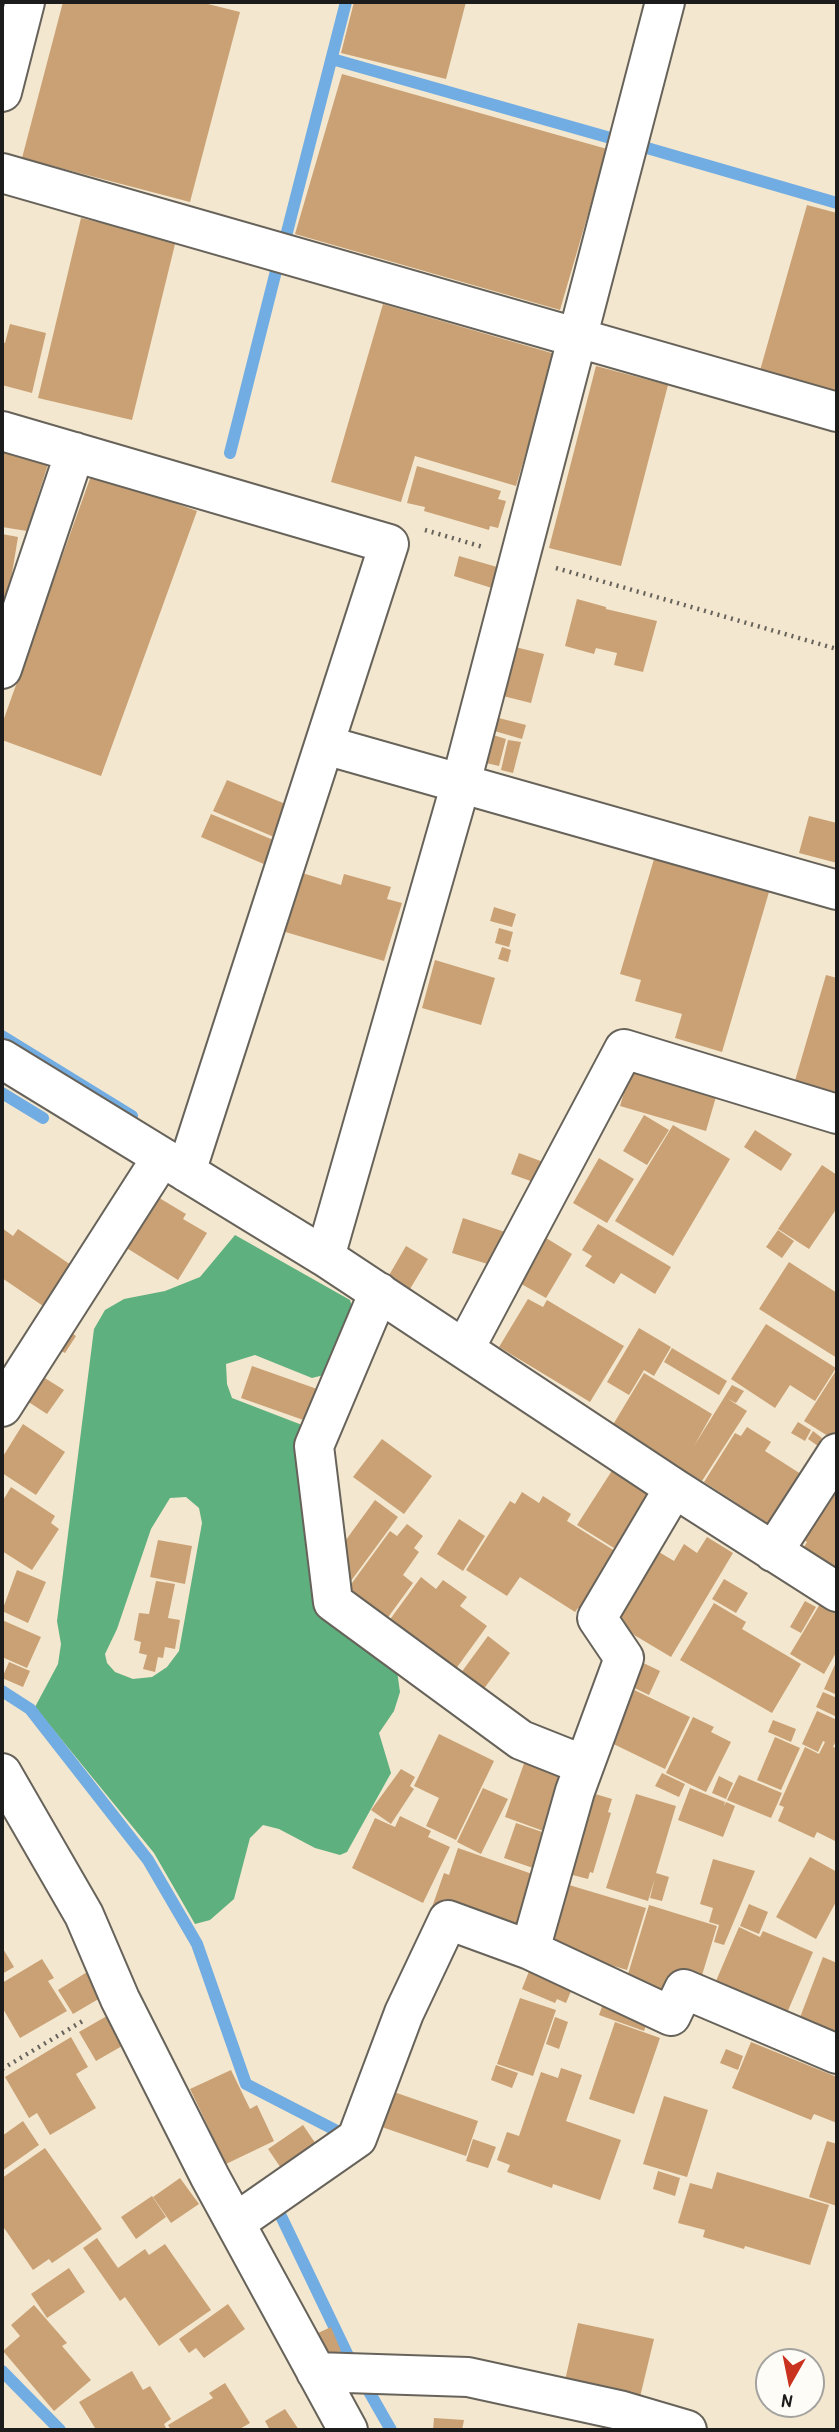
<!DOCTYPE html>
<style>
body{margin:0}
#map{position:relative;width:839px;height:2432px;overflow:hidden;background:#f3e7cf;font-family:"Patrick Hand",sans-serif}
canvas{display:block}
.frame{position:absolute;inset:0;border:4px solid #1c1c1c;pointer-events:none}
.north{position:absolute;left:755px;top:2348px;width:70px;height:70px;box-sizing:border-box;background:#fdfcf7;border:2px solid #a3a29f;border-radius:50%;rotate:189deg;font-size:19px;font-weight:700;line-height:28px;text-align:center;color:#1c1c1c}
.north::after{content:'';display:block;margin:auto;width:24px;height:32px;background:#c8321e;clip-path:polygon(50% 0,100% 100%,50% 72%,0 100%)}
</style>
<div id="map">
<canvas width="839" height="2432"></canvas>
<div class="frame"></div>
<div class="north">N</div>
</div>
<script>
const c = document.querySelector('canvas').getContext('2d');
c.lineJoin = 'round';
function paint(path, color) { c.fillStyle = color; c.fill(path, 'evenodd'); }
const poly = rows => new Path2D(rows.map(r => 'M' + r).join(''));
function strokePath(path, color, width, dash) { c.strokeStyle = color; c.lineWidth = width; c.lineCap = dash ? 'butt' : 'round'; c.setLineDash(dash || []); c.stroke(path); }
paint(poly([
 [235,1235,350,1300,354,1313,324,1375,312,1378,255,1355,226,1364,227,1384,232,1398,302,1425,305,1506,397,1671,400,1692,394,1711,379,1733,391,1773,347,1852,340,1855,315,1848,279,1829,263,1825,250,1838,234,1899,210,1920,195,1924,154,1853,35,1707,58,1664,61,1644,57,1621,94,1329,105,1310,124,1299,165,1291,200,1277],
 [186,1497,199,1508,202,1523,179,1651,167,1667,152,1677,133,1679,115,1672,107,1663,105,1654,117,1629,151,1529,170,1498]
]), '#5eb07e');
strokePath(poly([
 [332,59,614,139],
 [647,148,837,203],
 [285,240,346,2],
 [230,453,276,271],
 [2,1036,132,1116],
 [2,1093,43,1118],
 [2,1691,30,1709,148,1860,197,1944,246,2084,339,2132,335,2143],
 [279,2212,352,2364],
 [2,2371,60,2430],
 [367,2388,391,2430]
]), '#71ade2', 12);
paint(poly([
 [63,2,200,2,240,12,190,202,22,158],
 [354,2,466,2,446,79,341,53],
 [342,74,607,149,560,310,295,234],
 [807,205,837,213,837,388,835,395,759,374],
 [81,218,176,240,132,420,38,398],
 [383,304,555,354,516,486,415,456,401,502,331,482],
 [10,324,46,333,32,393,2,385,2,342,5,343],
 [596,366,668,385,621,566,549,548],
 [2,446,49,461,27,531,2,527],
 [417,466,501,491,498,499,506,501,498,528,490,526,489,530,424,511,425,507,407,503],
 [92,473,197,511,101,776,2,740,2,724],
 [2,534,18,537,3,628,2,627],
 [459,556,504,569,498,590,454,576],
 [577,599,606,607,606,609,657,621,643,672,614,665,617,653,596,648,594,654,565,646],
 [515,647,544,654,531,703,503,696],
 [495,717,526,725,522,739,491,730],
 [493,735,506,739,499,766,486,763],
 [508,740,521,742,513,773,501,770],
 [227,780,288,805,274,837,213,811],
 [211,814,283,844,273,868,201,837],
 [809,816,837,823,837,863,799,853],
 [654,859,769,892,722,1052,675,1038,682,1014,635,1001,641,980,620,974],
 [299,872,341,885,344,874,391,887,387,899,402,903,384,961,282,931],
 [494,907,516,914,512,927,490,921],
 [499,928,513,932,509,947,495,943],
 [502,947,511,950,508,962,498,959],
 [435,960,495,978,481,1025,422,1008],
 [826,975,837,978,837,1097,794,1084],
 [632,1065,718,1090,706,1131,620,1106],
 [644,1115,669,1130,647,1165,623,1151],
 [673,1125,730,1159,673,1256,615,1221],
 [755,1130,792,1154,781,1171,744,1147],
 [519,1153,546,1163,539,1184,511,1174],
 [599,1158,634,1179,607,1223,573,1203],
 [822,1165,837,1175,837,1208,809,1249,778,1229],
 [156,1196,186,1214,183,1219,207,1233,178,1280,125,1247],
 [463,1218,505,1232,494,1266,452,1253],
 [598,1224,671,1267,655,1294,621,1273,614,1284,585,1266,592,1256,582,1250],
 [2,1228,13,1236,18,1229,74,1267,46,1308,2,1278],
 [778,1230,794,1241,782,1258,766,1247],
 [543,1236,572,1254,546,1298,516,1281],
 [406,1246,428,1259,410,1289,388,1277],
 [789,1262,837,1293,837,1358,759,1309],
 [528,1299,543,1307,547,1300,624,1346,590,1402,499,1347],
 [766,1324,836,1368,815,1401,790,1385,775,1408,731,1379],
 [639,1328,671,1347,654,1376,644,1370,629,1395,607,1382],
 [66,1329,76,1336,65,1353,54,1347],
 [672,1348,727,1381,719,1395,664,1362],
 [252,1366,320,1390,309,1422,241,1398],
 [837,1369,837,1439,836,1441,804,1421],
 [644,1373,712,1414,694,1446,732,1385,744,1391,736,1403,728,1399,747,1411,702,1481,611,1428],
 [40,1375,64,1390,47,1414,24,1399],
 [798,1422,811,1430,805,1441,791,1433],
 [23,1424,65,1452,36,1495,2,1473,2,1458],
 [747,1427,771,1442,765,1451,804,1476,772,1526,704,1482,735,1433,741,1436],
 [813,1431,822,1438,818,1446,808,1439],
 [382,1439,432,1476,404,1514,353,1477],
 [613,1469,657,1497,622,1553,577,1525],
 [837,1472,837,1563,831,1572,801,1552,807,1542,795,1533],
 [11,1487,55,1516,51,1523,59,1529,32,1570,2,1551,2,1502],
 [522,1492,539,1503,543,1496,571,1514,567,1521,623,1556,582,1611,578,1608,575,1612,520,1577,507,1596,466,1570,510,1501,515,1504],
 [375,1500,398,1517,348,1585,335,1555],
 [459,1519,485,1536,463,1571,437,1554],
 [407,1524,423,1536,414,1548,419,1552,403,1575,413,1583,381,1627,341,1598,390,1531,397,1536],
 [707,1537,733,1553,671,1657,619,1626,609,1614,649,1546,674,1561,684,1544,697,1553],
 [158,1540,192,1546,185,1584,150,1577],
 [17,1570,46,1582,28,1623,2,1611],
 [421,1577,436,1589,443,1580,467,1597,460,1606,487,1626,450,1677,383,1629],
 [724,1579,748,1593,736,1613,712,1599],
 [156,1581,175,1584,168,1618,180,1620,175,1649,165,1647,163,1658,158,1657,155,1672,143,1669,147,1655,139,1653,141,1642,134,1640,139,1613,149,1614],
 [805,1601,816,1607,801,1633,790,1627],
 [714,1603,746,1622,742,1629,801,1664,772,1713,680,1660],
 [820,1604,837,1614,837,1651,824,1674,790,1654],
 [2,1620,41,1637,27,1668,2,1657],
 [488,1636,510,1653,478,1697,455,1681],
 [631,1657,660,1671,649,1695,620,1681],
 [837,1660,837,1695,824,1689],
 [9,1662,30,1671,23,1687,2,1678],
 [624,1685,690,1717,665,1769,599,1737],
 [823,1692,837,1698,837,1717,816,1707],
 [817,1711,837,1720,837,1739,833,1747,837,1748,837,1842,817,1832,814,1838,778,1821,784,1807,779,1805,805,1747,819,1754,825,1742,823,1741,818,1752,802,1744],
 [693,1717,714,1727,711,1732,731,1742,706,1792,666,1773],
 [773,1720,796,1729,791,1742,768,1732],
 [439,1734,494,1761,456,1840,426,1826,439,1798,414,1786],
 [775,1737,800,1748,781,1790,757,1780],
 [527,1755,571,1771,549,1833,505,1817],
 [401,1769,415,1777,410,1786,414,1789,391,1824,371,1810],
 [662,1773,685,1784,679,1797,655,1786],
 [739,1775,782,1793,771,1818,727,1800],
 [719,1776,733,1783,726,1799,712,1793],
 [483,1788,508,1799,481,1854,457,1842],
 [690,1788,725,1802,724,1806,726,1802,735,1806,723,1837,678,1820],
 [582,1790,612,1799,608,1812,611,1813,593,1873,590,1872,588,1879,557,1871],
 [636,1794,676,1806,656,1873,669,1877,662,1901,650,1898,655,1878,648,1901,606,1888],
 [400,1816,431,1831,428,1837,450,1847,423,1903,352,1868,375,1818,395,1827],
 [516,1823,548,1834,536,1869,504,1858],
 [458,1848,535,1875,513,1938,431,1910,444,1873,449,1875],
 [810,1857,837,1872,837,1900,816,1939,776,1917],
 [713,1859,755,1871,724,1945,714,1942,719,1925,709,1922,713,1908,700,1904],
 [559,1882,646,1908,627,1970,540,1944],
 [749,1904,768,1912,759,1934,740,1926],
 [649,1905,717,1926,699,1985,665,1997,625,1984],
 [739,1927,760,1937,763,1931,813,1952,787,2013,716,1981],
 [2,1947,14,1967,2,1974],
 [823,1957,837,1963,837,2035,799,2020],
 [42,1959,54,1978,48,1981,67,2011,20,2038,2,2007,2,1983],
 [533,1961,574,1984,566,2003,557,1999,555,2003,522,1989],
 [92,1969,107,1994,73,2014,58,1990],
 [520,1998,556,2010,533,2076,497,2064],
 [604,2001,649,2017,644,2031,599,2015],
 [112,2013,129,2042,96,2061,79,2032],
 [555,2017,568,2022,559,2049,546,2044],
 [615,2022,660,2038,634,2114,589,2099],
 [71,2037,88,2067,76,2074,96,2108,50,2135,37,2113,29,2118,5,2077],
 [751,2042,837,2077,837,2123,814,2114,811,2120,732,2088],
 [726,2049,743,2056,738,2070,720,2063],
 [496,2065,518,2073,512,2088,491,2080],
 [561,2068,582,2075,566,2121,621,2140,600,2200,553,2184,552,2188,507,2172,510,2165,497,2160,507,2132,519,2136,541,2072,558,2078],
 [231,2070,250,2109,257,2105,274,2141,226,2164,190,2089],
 [388,2090,478,2121,466,2156,376,2125],
 [664,2096,708,2110,687,2177,643,2164],
 [23,2121,39,2145,2,2171,2,2136],
 [303,2125,320,2150,285,2174,268,2149],
 [473,2139,496,2147,488,2168,466,2161],
 [827,2141,837,2144,837,2206,809,2197],
 [45,2148,102,2229,52,2263,49,2259,33,2270,2,2225,2,2178],
 [658,2171,680,2178,675,2196,653,2189],
 [717,2172,829,2205,810,2265,745,2246,744,2249,703,2237,705,2230,678,2223,690,2183,712,2189],
 [180,2178,199,2204,171,2223,153,2197],
 [152,2196,166,2217,136,2239,121,2217],
 [97,2238,118,2268,145,2249,149,2255,165,2244,211,2310,159,2346,125,2297,120,2301,83,2248],
 [69,2268,85,2292,47,2318,31,2294],
 [228,2304,245,2329,204,2358,196,2348,189,2353,179,2339],
 [34,2305,67,2343,62,2346,91,2380,54,2411,3,2351,20,2336,11,2325],
 [578,2323,654,2339,639,2401,564,2385],
 [331,2327,341,2351,328,2356,318,2333],
 [132,2371,143,2390,150,2386,171,2419,164,2424,167,2430,91,2430,95,2428,79,2402],
 [225,2383,250,2423,238,2430,171,2430,168,2425,213,2398,209,2393],
 [285,2409,299,2430,270,2430,265,2421],
 [434,2418,464,2420,462,2430,433,2430]
]), '#caa174');
const minor = poly([
 [2,92,25,2],
 [2,173,837,412],
 [2,431,389,544,186,1172],
 [2,669,75,452],
 [325,745,837,890],
 [2,1059,325,1257,674,1488,837,1592],
 [325,1257,461,783,665,2],
 [379,1292,314,1446,333,1602,521,1740,584,1765],
 [465,1348,624,1049,837,1114],
 [2,1407,162,1157],
 [773,1552,837,1453],
 [2,1773,84,1915,120,1999,210,2177,348,2430],
 [530,1950,575,1791,624,1658,597,1618,674,1488],
 [235,2223,357,2138,404,2013,448,1920,530,1950,671,2016,684,1989,837,2054],
 [316,2372,468,2377,619,2410,687,2430]
]);
strokePath(minor, '#67635b', 42);
strokePath(poly([
 [425,530,483,547],
 [556,568,837,649],
 [2,2069,86,2019]
]), '#67635b', 4.5, [2, 5]);
strokePath(minor, '#fff', 38);
</script>
